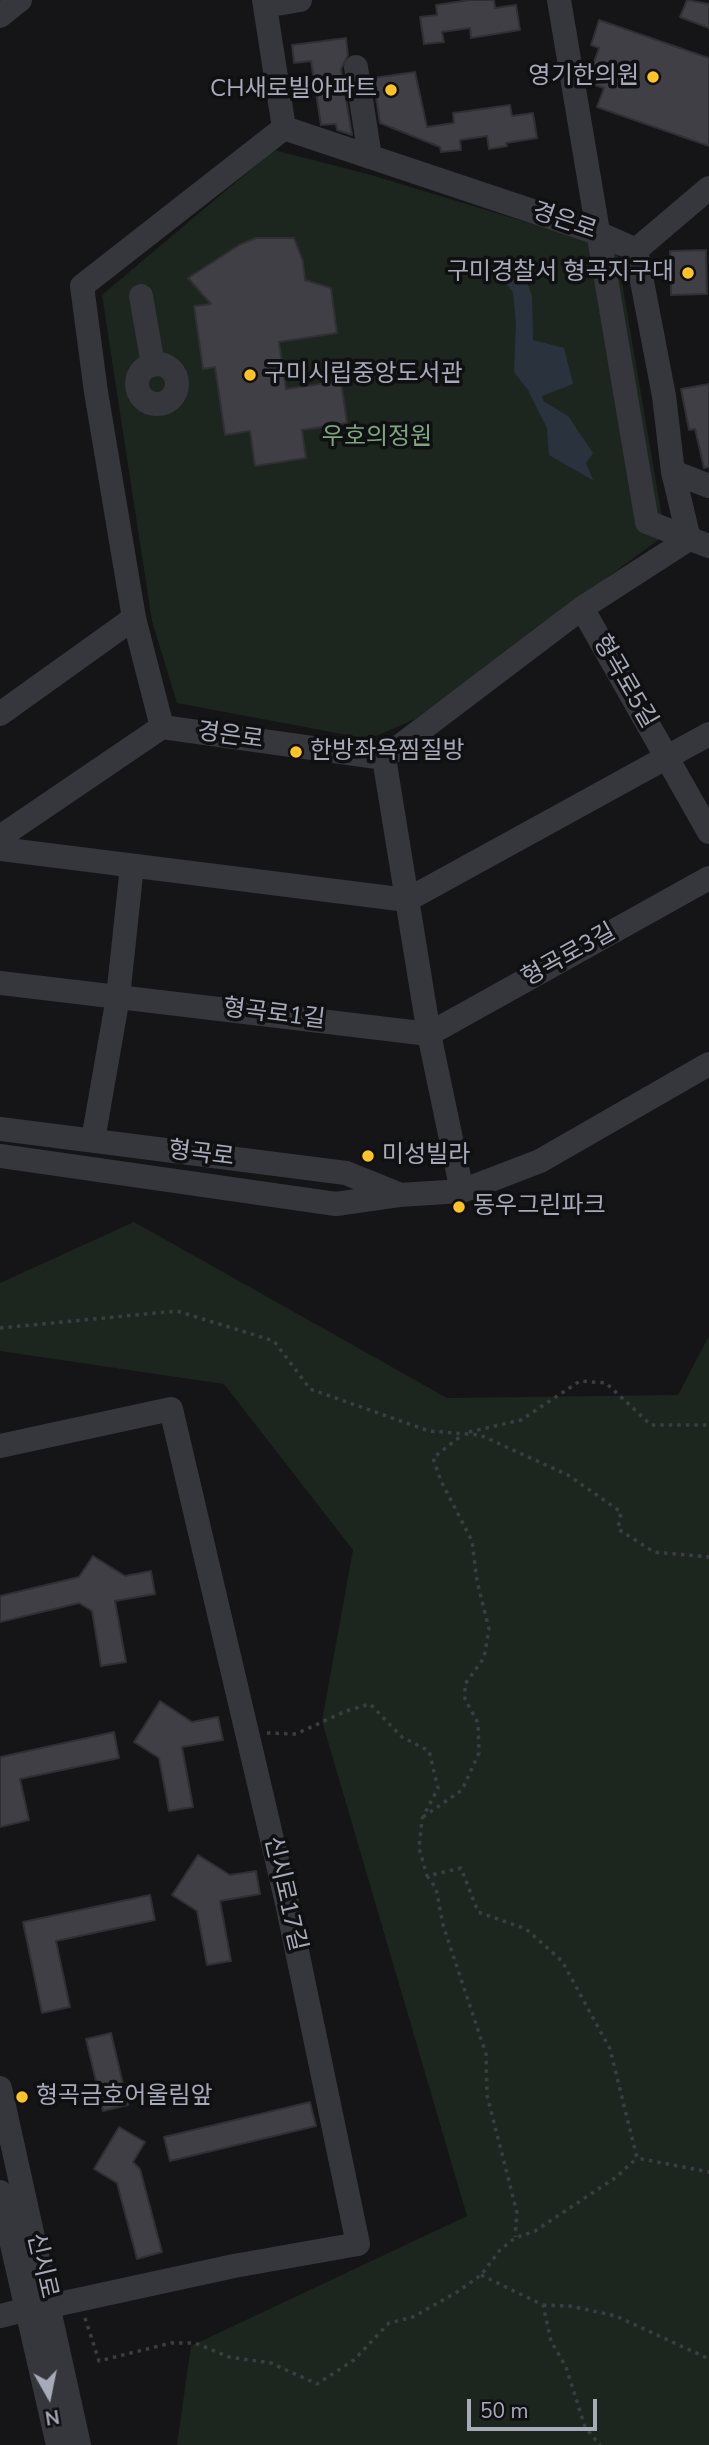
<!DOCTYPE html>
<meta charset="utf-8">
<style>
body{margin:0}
#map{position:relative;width:709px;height:2445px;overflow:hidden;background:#151517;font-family:"Nunito Sans",sans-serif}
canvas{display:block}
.north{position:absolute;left:14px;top:2361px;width:70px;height:70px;-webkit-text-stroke:5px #101012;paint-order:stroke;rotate:171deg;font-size:19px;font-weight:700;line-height:28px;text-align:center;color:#a6aab9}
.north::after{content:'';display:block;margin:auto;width:24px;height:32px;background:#a6aab9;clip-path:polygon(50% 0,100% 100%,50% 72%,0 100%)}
.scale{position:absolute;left:467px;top:2399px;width:130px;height:32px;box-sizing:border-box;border:4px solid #a6aab9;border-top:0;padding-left:9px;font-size:21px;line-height:24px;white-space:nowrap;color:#a6aab9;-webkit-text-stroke:5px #101012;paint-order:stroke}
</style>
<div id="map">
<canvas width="709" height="2445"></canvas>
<div class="north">N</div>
<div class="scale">50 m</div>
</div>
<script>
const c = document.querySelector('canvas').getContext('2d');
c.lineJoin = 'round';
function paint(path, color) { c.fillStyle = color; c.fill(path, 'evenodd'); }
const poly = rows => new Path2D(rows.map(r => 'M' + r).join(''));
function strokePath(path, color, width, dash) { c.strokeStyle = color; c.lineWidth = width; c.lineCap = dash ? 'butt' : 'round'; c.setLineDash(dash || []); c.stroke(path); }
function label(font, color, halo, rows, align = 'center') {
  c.font = font + ' "Nunito Sans","Noto Sans KR",sans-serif'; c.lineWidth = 7; c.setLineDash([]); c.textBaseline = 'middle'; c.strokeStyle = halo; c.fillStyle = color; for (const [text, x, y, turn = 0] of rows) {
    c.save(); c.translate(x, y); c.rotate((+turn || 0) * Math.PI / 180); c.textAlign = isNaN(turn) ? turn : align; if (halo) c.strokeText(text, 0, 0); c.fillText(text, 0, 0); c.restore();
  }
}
paint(poly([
 [274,150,371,175,621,251,617,253,665,535,415,719,369,739,177,703,152,621,102,295],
 [134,1222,447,1398,678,1395,709,1336,709,2445,177,2445,191,2346,467,2216,322,1721,353,1550,224,1384,0,1351,0,1283]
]), '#1d261e');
paint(poly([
 [518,257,532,296,533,340,564,348,573,384,542,396,543,401,568,416,593,453,586,463,593,480,610,490,549,455,547,428,528,390,514,372,516,324,513,292,492,265]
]), '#2a333d');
const building = poly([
 [470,0,494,0,495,8,516,5,520,30,471,38,470,28,442,32,444,42,424,44,420,17,437,15,436,5,470,0],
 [687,0,709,4,709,28,680,17,687,0],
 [599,20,709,58,709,146,597,107,604,88,595,85,601,68,593,65,599,48,591,45,599,20],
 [346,38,348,55,341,69,352,135,337,130,336,124,321,125,311,61,294,63,292,45,346,38],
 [415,72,427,127,454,123,453,113,510,105,512,116,533,113,537,138,506,143,507,146,489,149,487,136,460,140,461,150,441,152,440,147,380,123,373,78,415,72],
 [256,238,294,238,303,261,305,280,331,288,337,333,279,342,286,389,341,381,347,423,302,430,306,458,255,466,250,431,225,435,215,367,203,369,194,306,211,304,188,278,239,245,256,238],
 [706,250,707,294,671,295,670,251,706,250],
 [709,384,709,467,704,468,695,429,689,430,681,389,709,384],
 [93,1556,125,1576,151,1571,155,1594,115,1601,126,1662,101,1666,92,1611,79,1603,0,1622,0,1596,79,1577,93,1556],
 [160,1701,192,1722,218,1717,223,1740,182,1747,193,1807,169,1811,159,1758,134,1742,160,1701],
 [114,1732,119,1758,20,1779,29,1820,0,1827,0,1757,114,1732],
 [198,1855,230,1875,256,1871,260,1894,220,1901,231,1961,207,1965,197,1911,172,1895,198,1855],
 [150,1895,155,1920,56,1941,70,2007,42,2013,23,1922,150,1895],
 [111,2033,128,2105,103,2111,86,2039,111,2033],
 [310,2102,316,2126,170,2161,164,2137,310,2102],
 [119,2127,145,2142,133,2162,140,2169,162,2252,137,2259,117,2183,94,2169,119,2127]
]);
paint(building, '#3f3f45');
strokePath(building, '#2f2f34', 2);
strokePath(poly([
 [0,1328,177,1311,274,1341,310,1389,429,1431,480,1435,568,1475,621,1512,618,1529,654,1552,709,1557],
 [469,1432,521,1420,580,1381,606,1383,651,1425,709,1425],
 [267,1733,296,1734,346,1711,370,1704,402,1737,429,1751,438,1788,422,1819,419,1848,427,1876,461,1868,478,1912,526,1929,562,1961,610,2049,637,2158,709,2172],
 [423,1817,462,1790,479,1753,478,1723,465,1699,465,1684,484,1658,489,1629,477,1581,472,1541,441,1481,433,1458,462,1435],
 [427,1876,436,1888,443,1925,486,2054,487,2095,517,2213,515,2237],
 [481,2275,543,2305,551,2341,566,2367,585,2427,600,2445],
 [543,2305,570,2306,616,2316,709,2359],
 [85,2318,99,2361,171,2343,195,2343,229,2357,271,2363,317,2384,354,2360,389,2323,413,2317,457,2292,481,2275,500,2250,515,2238,535,2231,615,2178,637,2158]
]), '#3c3d44', 3.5, [3.5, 5]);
strokePath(poly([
 [264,0,284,128],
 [559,0,647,522,709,546],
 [265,6,300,0],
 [0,16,20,0],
 [356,67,370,157],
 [284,128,598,233,636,250,664,396,673,472,689,539,582,608,384,758,162,727,134,618,96,392,82,286,284,128],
 [636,250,709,188],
 [141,296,153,365],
 '137 384a20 20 0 1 1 40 0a20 20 0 1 1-40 0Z',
 [673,472,709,486],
 [582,608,709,832],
 [0,714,134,618],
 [384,758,429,1034,462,1191],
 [0,837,162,727],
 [0,849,407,900,709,734],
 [0,983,429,1034,709,878],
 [0,1129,346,1173,398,1194],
 [93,1140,118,997,132,866],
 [0,1156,336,1204,399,1195,462,1191,540,1161,709,1064],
 [0,1446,171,1409,287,1903,358,2244,234,2266,50,2306],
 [0,2088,79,2445],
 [0,2192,58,2445],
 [0,2316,28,2309]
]), '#36363d', 24);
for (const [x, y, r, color] of [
 [653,77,7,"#ffc325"],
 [391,90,7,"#ffc325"],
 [688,273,7,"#ffc325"],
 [250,375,7,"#ffc325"],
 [296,752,7,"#ffc325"],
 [368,1156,7,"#ffc325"],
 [459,1207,7,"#ffc325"],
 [22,2097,7,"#ffc325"]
]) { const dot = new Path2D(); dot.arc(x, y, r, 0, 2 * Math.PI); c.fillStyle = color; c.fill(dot); strokePath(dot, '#101012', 2.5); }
label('24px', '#a6aab9', '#101012', [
 ["영기한의원",639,77,"right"],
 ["CH새로빌아파트",377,90,"right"],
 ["구미경찰서 형곡지구대",674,273,"right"],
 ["구미시립중앙도서관",264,375],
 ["한방좌욕찜질방",310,752],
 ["미성빌라",382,1156],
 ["동우그린파크",473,1207],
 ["형곡금호어울림앞",36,2097]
], 'left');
label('24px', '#a6aab9', '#101012', [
 ["경은로",564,222,19],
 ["형곡로5길",624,682,60],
 ["경은로",230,737,8],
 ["형곡로3길",569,956,-29],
 ["형곡로1길",274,1015,7],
 ["형곡로",201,1155,7],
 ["신시로17길",284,1894,77],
 ["신시로",41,2266,77]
]);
label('24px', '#7ba680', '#101012', [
 ["우호의정원",377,438]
]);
</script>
